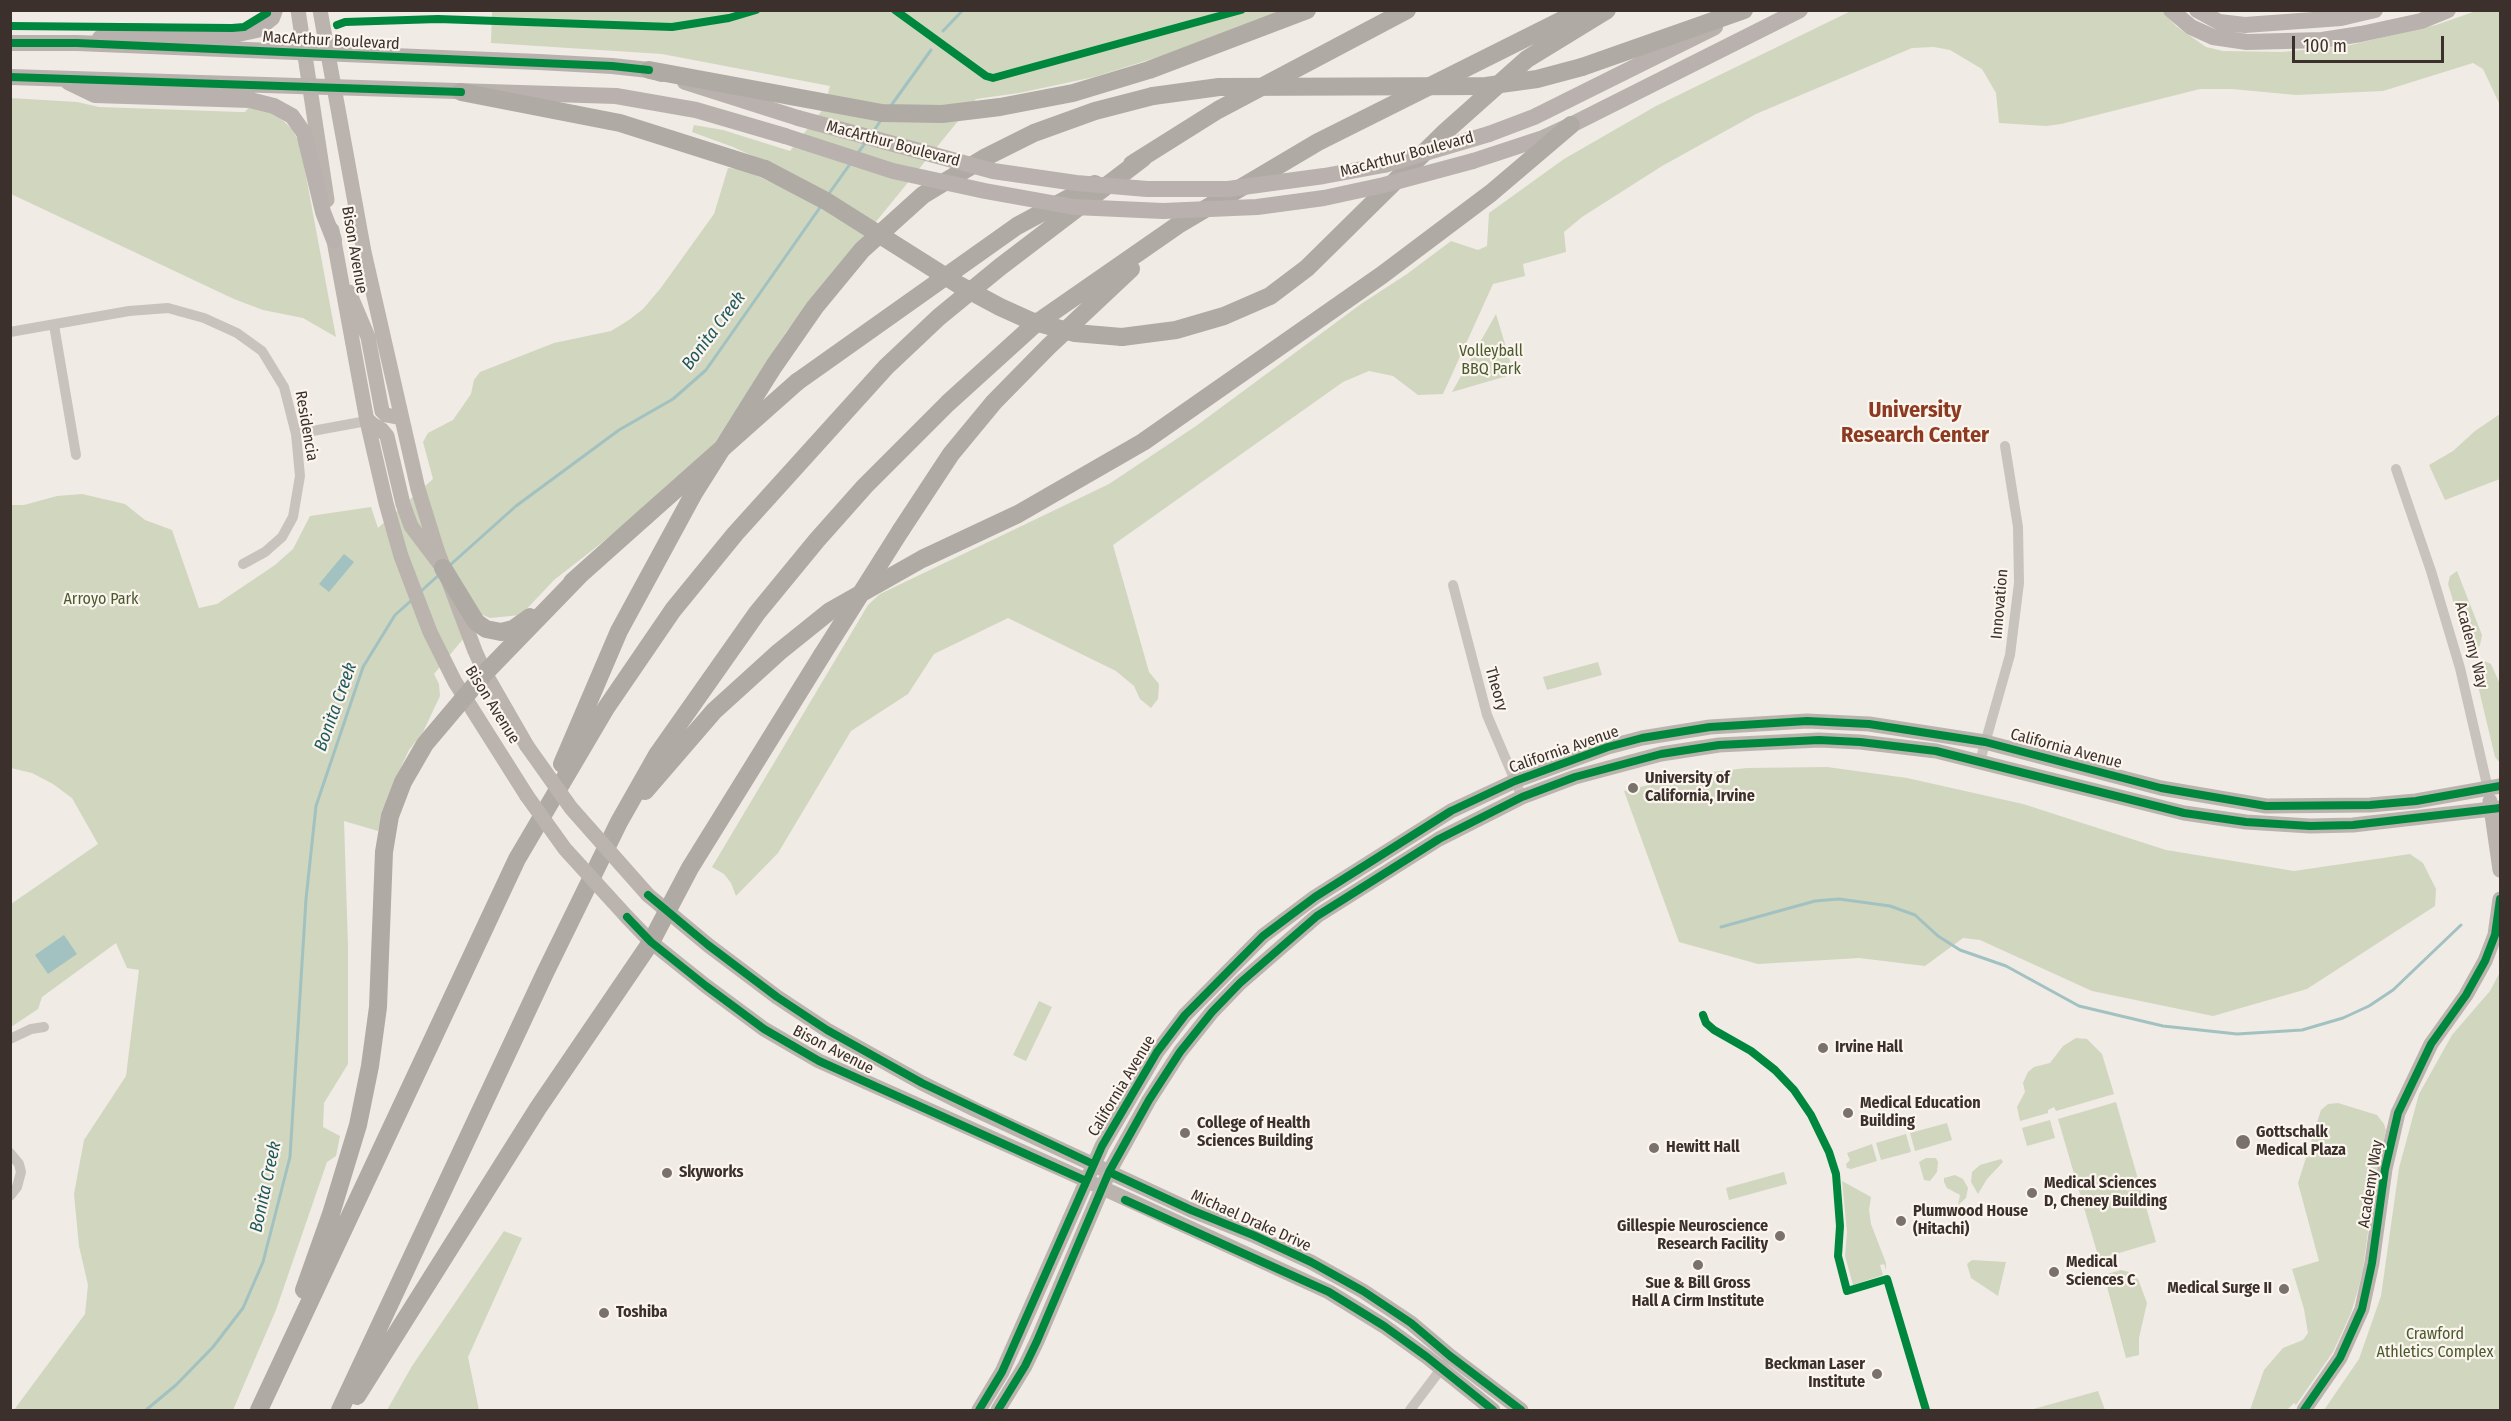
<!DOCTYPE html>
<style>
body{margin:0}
#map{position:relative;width:2511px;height:1421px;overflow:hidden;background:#f0ebe5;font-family:"Fira Sans Condensed",sans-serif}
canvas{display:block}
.frame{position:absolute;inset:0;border:12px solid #3b302b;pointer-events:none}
.scale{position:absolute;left:2292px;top:36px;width:152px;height:27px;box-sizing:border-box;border:3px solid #3b302b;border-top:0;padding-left:8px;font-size:18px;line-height:21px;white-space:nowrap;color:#3b302b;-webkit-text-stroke:4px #fbf5ee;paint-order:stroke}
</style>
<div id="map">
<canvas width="2511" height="1421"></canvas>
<div class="frame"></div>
<div class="scale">100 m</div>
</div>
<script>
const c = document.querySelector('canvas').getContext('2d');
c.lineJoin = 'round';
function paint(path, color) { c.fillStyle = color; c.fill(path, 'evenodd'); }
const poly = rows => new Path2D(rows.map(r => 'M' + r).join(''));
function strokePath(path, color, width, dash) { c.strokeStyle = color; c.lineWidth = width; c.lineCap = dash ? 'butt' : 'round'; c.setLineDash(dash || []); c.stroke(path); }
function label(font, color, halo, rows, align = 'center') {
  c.font = font + ' "Fira Sans Condensed",sans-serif'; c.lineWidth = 4.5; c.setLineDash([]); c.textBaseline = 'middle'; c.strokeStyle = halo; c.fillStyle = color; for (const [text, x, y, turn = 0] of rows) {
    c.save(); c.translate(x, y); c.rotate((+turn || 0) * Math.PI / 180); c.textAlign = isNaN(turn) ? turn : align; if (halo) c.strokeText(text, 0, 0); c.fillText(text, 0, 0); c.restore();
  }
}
paint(poly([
 [1853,10,2162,11,2176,26,2206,47,2223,51,2282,52,2346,46,2436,25,2476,11,2500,11,2500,105,2483,69,2473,63,2383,91,2296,95,2232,89,2200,89,2061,124,2046,126,1999,123,1996,93,1982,69,1950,50,1934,47,1912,48,1756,114,1662,166,1582,217,1564,232,1566,252,1523,264,1525,276,1493,284,1443,394,1418,395,1393,376,1369,371,1343,382,1113,545,1149,672,1159,684,1158,699,1151,708,1140,699,1134,686,1116,671,1008,618,934,654,908,694,851,731,778,853,736,896,731,883,724,874,712,867,868,605,880,594,1109,484,1196,426,1361,304,1407,274,1451,241,1478,250,1487,246,1489,213,1564,159,1656,106],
 [492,11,1281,11,1158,57,1094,77,1019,93,976,99,786,332,710,450,645,509,554,580,521,615,490,618,483,615,434,674,439,684,440,696,423,732,409,750,394,782,378,831,344,821,348,946,348,1064,324,1103,323,1127,340,1136,336,1156,327,1162,276,1310,233,1410,14,1410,85,1314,88,1285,79,1246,74,1194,84,1140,126,1076,139,970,127,968,116,943,42,997,38,1009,11,1027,11,904,98,844,72,798,53,784,32,773,11,768,11,505,24,505,57,496,82,494,125,504,145,520,172,530,199,608,217,604,275,565,293,549,310,516,371,507,378,528,433,479,423,442,428,433,453,420,471,394,474,380,480,372,554,343,611,331,629,320,643,309,660,289,714,214,728,168,742,169,775,184,781,169,733,147,692,132,694,125,723,130,790,151,824,108,830,86,662,54,491,43],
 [10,98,77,102,99,107,240,112,245,112,249,107,276,114,292,129,300,144,336,337,303,318,263,310,234,299,11,194],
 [1496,314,1514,374,1452,392],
 [2500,414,2500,479,2445,500,2429,465,2453,451,2475,431],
 [2457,571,2482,635,2480,645,2474,654,2472,652,2469,654,2448,584,2450,576],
 [2482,660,2491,664,2500,684,2500,763,2495,757,2475,673,2477,663],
 [1598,662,1602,675,1547,690,1543,677],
 [1827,767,1907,778,2023,804,2166,850,2294,871,2410,854,2423,863,2436,889,2435,906,2307,989,2213,1016,2092,991,1980,940,1963,938,1925,966,1859,958,1758,964,1679,942,1624,791,1693,774,1747,768],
 [2500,972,2500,1410,2324,1410,2359,1359,2381,1296,2399,1168,2419,1094,2452,1035,2490,991],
 [1039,1001,1052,1007,1026,1061,1013,1055],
 [2076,1038,2087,1039,2102,1054,2114,1094,2056,1111,2054,1107,2048,1110,2048,1113,2020,1121,2017,1107,2025,1092,2023,1083,2028,1072,2034,1067,2050,1063,2063,1046],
 [2116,1102,2156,1242,2099,1259,2058,1119],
 [2338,1103,2377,1115,2384,1124,2386,1130,2374,1188,2363,1269,2358,1290,2351,1313,2333,1352,2296,1405,2294,1403,2287,1410,2250,1410,2264,1370,2283,1348,2303,1340,2308,1333,2304,1309,2292,1269,2319,1261,2298,1183,2321,1110,2328,1104],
 [2050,1120,2055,1138,2027,1146,2022,1128],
 [1947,1123,1952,1140,1915,1151,1910,1133],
 [1906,1134,1911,1152,1881,1160,1876,1143],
 [1872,1144,1877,1161,1851,1169,1847,1168,1846,1164,1850,1160,1847,1153],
 [1926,1158,1936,1158,1938,1162,1937,1172,1930,1181,1924,1180,1919,1162],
 [2001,1159,2003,1162,1987,1179,1978,1194,1971,1182,1972,1172,1980,1165],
 [1784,1172,1787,1184,1729,1200,1726,1188],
 [1955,1175,1963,1179,1968,1188,1966,1198,1958,1205,1960,1195,1947,1188,1944,1182,1944,1178],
 [1842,1181,1871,1197,1869,1210,1871,1224,1886,1263,1886,1270,1884,1264,1880,1265,1883,1275,1853,1285,1845,1256,1847,1232],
 [504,1231,522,1238,468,1357,479,1410,387,1410,412,1366],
 [1972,1260,2006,1262,1998,1296,1971,1278,1967,1264],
 [2121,1270,2129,1272,2138,1279,2147,1303,2139,1338,2139,1355,2126,1358,2104,1275],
 [2098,1391,2105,1410,2030,1410]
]), '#d1d6bf');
paint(poly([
 [344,554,354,562,329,592,319,584],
 [64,935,77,954,48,974,35,955]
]), '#a1c2c1');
strokePath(poly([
 [943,31,963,10],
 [890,107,931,50],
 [873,132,881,120],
 [857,154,866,142],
 [828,195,850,164],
 [449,566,516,506,619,430,673,399,706,370,821,206],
 [420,592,440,574],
 [1721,927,1815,901,1839,899,1890,906,1915,915,1938,936,1960,950,2006,966,2079,1006,2163,1026,2237,1034,2302,1030,2343,1018,2369,1006,2393,990,2461,925],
 [146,1410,176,1385,213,1347,243,1308,263,1262,290,1157,306,899,316,806,363,667,395,615,413,599]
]), '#a1c2c1', 3);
strokePath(poly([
 [54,325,76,455],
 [10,332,129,311,168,308,204,318,237,333,262,351,284,387,296,434,300,476,293,517,282,537,265,552,243,564],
 [296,434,372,420],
 [2396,469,2431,571,2460,668,2488,789],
 [1453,585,1487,715,1522,797],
 [1980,761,2010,655,2019,583,2018,527,2005,446],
 [10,1039,31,1029,44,1027],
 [10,1153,19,1164,21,1172,17,1187,10,1196],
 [1410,1410,1444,1365]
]), '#c9c3be', 10);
strokePath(poly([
 [298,10,327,200],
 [320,10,364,252,418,489,437,550,475,651,485,673,527,746],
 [332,230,367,421,386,503,401,556,430,632,455,682,527,796],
 [349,292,368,337,382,411,386,415,402,418],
 [367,421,382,430,387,436,403,504,411,526,439,563],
 [2490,801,2500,870],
 [648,895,708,945,777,997,827,1030,922,1083,976,1110,1191,1210,1253,1235,1311,1262,1363,1291,1411,1323,1450,1356,1521,1410],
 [627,917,651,942,706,986,764,1029,819,1061,1070,1173,1329,1292,1384,1326,1427,1357,1493,1410],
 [979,1410,1002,1372,1102,1146,1157,1052,1185,1015,1263,936,1315,897,1451,811,1515,781,1608,747,1642,738,1710,727,1807,721,1869,724,1985,742,2161,788,2266,806,2370,805,2416,801,2500,786],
 [998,1410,1025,1366,1037,1341,1109,1172,1149,1100,1180,1052,1212,1012,1240,983,1317,916,1439,839,1522,797,1575,777,1661,754,1719,745,1819,740,1860,742,1936,751,2184,813,2246,822,2310,826,2353,825,2500,808],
 [2304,1410,2340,1358,2362,1309,2372,1263,2385,1169,2398,1113,2431,1044,2466,995,2485,961,2495,935,2500,899]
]), '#bab3ae', 15);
strokePath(poly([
 [2171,10,2191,27,2213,37,2247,42,2322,40,2361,34,2421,21,2448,10],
 [2197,10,2219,22,2245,25,2341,18,2375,10],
 [100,38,130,31,238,34,257,30,272,18,275,10],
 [10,43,77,43,539,62,612,66,649,70,661,74],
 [10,77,616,96,696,110,785,136],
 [68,82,95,95,250,100,274,106,292,116,304,133,323,212,334,240],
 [685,82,798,118],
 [1489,134,1534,117,1715,27],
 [1473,161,1543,138,1571,125,1800,10]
]), '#b8b1ad', 16);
strokePath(poly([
 [1582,67,1744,10],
 [649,70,882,113,942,114,1000,107,1073,93,1149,70,1307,10],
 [461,92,620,123,765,169],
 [1132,164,1218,110,1407,10],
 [1122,337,1176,330,1224,316,1270,296,1307,268,1445,132,1527,59,1607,10],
 [797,382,1017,226,1095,184],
 [901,530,951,454,994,402,1048,347,1131,269],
 [443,568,476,622,486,629,501,632,513,629,530,617],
 [572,582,646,516],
 [562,764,619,631,694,493,774,366,815,307,862,250,923,195,986,157,1034,133,1095,111,1153,96],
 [645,791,714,711,779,652,830,611,922,559,1018,514,1143,442,1382,275,1491,193,1571,125],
 [304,1290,331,1214,358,1125,370,1066,378,1007,384,852,390,816,403,782,425,744,485,673,581,574],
 [357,1396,538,1108,651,942,690,868,822,655],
 [259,1410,517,859,606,708,673,610,735,534,886,367,939,317,1000,267,1143,158],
 [340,1410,545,973,619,822,657,755,757,613,817,540,865,486,948,403,1034,325,1178,225,1318,142,1582,10]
]), '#afaaa4', 18);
strokePath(poly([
 [527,746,571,808,648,895],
 [527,796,565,849,627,917]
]), '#bab3ae', 15);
strokePath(poly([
 [798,118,993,171,1076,183,1147,189,1228,189,1324,176,1384,165,1489,134],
 [785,136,893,171,985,191,1074,207,1163,211,1257,207,1324,198,1384,185,1473,161]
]), '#b8b1ad', 16);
strokePath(poly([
 [1153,96,1219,87,1486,86,1537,79,1582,67],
 [765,169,826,201,959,285,1000,307,1031,321,1075,333,1122,337],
 [646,516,797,382],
 [822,655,901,530]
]), '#afaaa4', 18);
strokePath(poly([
 [895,10,986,76,993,78,1241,10],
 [337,25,345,22,438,19,672,27,729,18,756,10],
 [10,26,232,28,244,27,267,13],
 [10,43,77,43,305,53,612,66,649,70],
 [10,77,461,92],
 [648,895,708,945,777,997,827,1030,922,1083,1093,1164],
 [627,917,651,942,706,986,764,1029,819,1061,1086,1181],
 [1703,1015,1706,1023,1714,1030,1751,1051,1775,1070,1794,1090,1811,1115,1829,1152,1836,1174,1840,1226,1838,1256,1847,1291,1887,1279,1926,1410],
 [1109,1172,1191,1210,1253,1235,1311,1262,1363,1291,1411,1323,1450,1356,1521,1410],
 [1125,1200,1329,1292,1384,1326,1427,1357,1493,1410],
 [979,1410,1002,1372,1102,1146,1157,1052,1185,1015,1263,936,1315,897,1451,811,1515,781,1608,747,1642,738,1710,727,1807,721,1869,724,1985,742,2161,788,2266,806,2370,805,2416,801,2500,786],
 [998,1410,1025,1366,1037,1341,1109,1172,1149,1100,1180,1052,1212,1012,1240,983,1317,916,1439,839,1522,797,1575,777,1661,754,1719,745,1819,740,1860,742,1936,751,2184,813,2246,822,2310,826,2353,825,2500,808],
 [2304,1410,2340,1358,2362,1309,2372,1263,2385,1169,2398,1113,2431,1044,2466,995,2485,961,2495,935,2500,899]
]), '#00873e', 8);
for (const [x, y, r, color] of [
 [1633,788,6,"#7a716c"],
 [1823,1048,6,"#7a716c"],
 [1848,1113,6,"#7a716c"],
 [1185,1133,6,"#7a716c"],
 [2243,1142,8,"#7a716c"],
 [1654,1148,6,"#7a716c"],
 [667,1173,6,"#7a716c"],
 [2032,1193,6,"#7a716c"],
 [1901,1221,6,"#7a716c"],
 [1780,1236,6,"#7a716c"],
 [1698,1265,6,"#7a716c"],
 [2054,1272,6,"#7a716c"],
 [2284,1289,6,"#7a716c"],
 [604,1313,6,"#7a716c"],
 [1877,1374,6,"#7a716c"]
]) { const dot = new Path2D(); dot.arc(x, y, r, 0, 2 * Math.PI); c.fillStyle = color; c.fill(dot); strokePath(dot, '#fbf5ee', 2); }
label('16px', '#3b302b', '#fbf5ee', [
 ["MacArthur Boulevard",331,41,3],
 ["MacArthur Boulevard",893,144,15],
 ["MacArthur Boulevard",1407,155,-15],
 ["Bison Avenue",354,250,80],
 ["Residencia",306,426,80],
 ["Innovation",2000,604,-85],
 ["Academy Way",2471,645,75],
 ["Theory",1496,689,74],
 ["Bison Avenue",492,705,58],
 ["California Avenue",2066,749,15],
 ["California Avenue",1564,750,-19],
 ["Bison Avenue",833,1050,27],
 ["California Avenue",1122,1086,-59],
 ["Academy Way",2371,1184,-81],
 ["Michael Drake Drive",1251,1221,24]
]);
label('16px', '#4a5a2e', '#fbf5ee', [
 ["Volleyball",1491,352],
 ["BBQ Park",1491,370],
 ["Arroyo Park",101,600],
 ["Crawford",2435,1335],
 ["Athletics Complex",2435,1353]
]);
label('bold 16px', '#3b302b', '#fbf5ee', [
 ["University of",1645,779],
 ["California, Irvine",1645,797],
 ["Irvine Hall",1835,1048],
 ["Medical Education",1860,1104],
 ["Building",1860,1122],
 ["College of Health",1197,1124],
 ["Sciences Building",1197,1142],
 ["Gottschalk",2256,1133],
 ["Medical Plaza",2256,1151],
 ["Hewitt Hall",1666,1148],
 ["Skyworks",679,1173],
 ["Medical Sciences",2044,1184],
 ["D, Cheney Building",2044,1202],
 ["Plumwood House",1913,1212],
 ["(Hitachi)",1913,1230],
 ["Gillespie Neuroscience",1768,1227,"right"],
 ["Research Facility",1768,1245,"right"],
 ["Medical",2066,1263],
 ["Sciences C",2066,1281],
 ["Sue & Bill Gross",1698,1284,"center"],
 ["Hall A Cirm Institute",1698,1302,"center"],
 ["Medical Surge II",2272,1289,"right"],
 ["Toshiba",616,1313],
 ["Beckman Laser",1865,1365,"right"],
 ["Institute",1865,1383,"right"]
], 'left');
label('italic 18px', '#1f5a5e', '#fbf5ee', [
 ["Bonita Creek",714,331,-53],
 ["Bonita Creek",336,707,-70],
 ["Bonita Creek",266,1187,-78]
]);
label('bold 22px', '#8c3b22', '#fbf5ee', [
 ["University",1915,411],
 ["Research Center",1915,436]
]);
</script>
